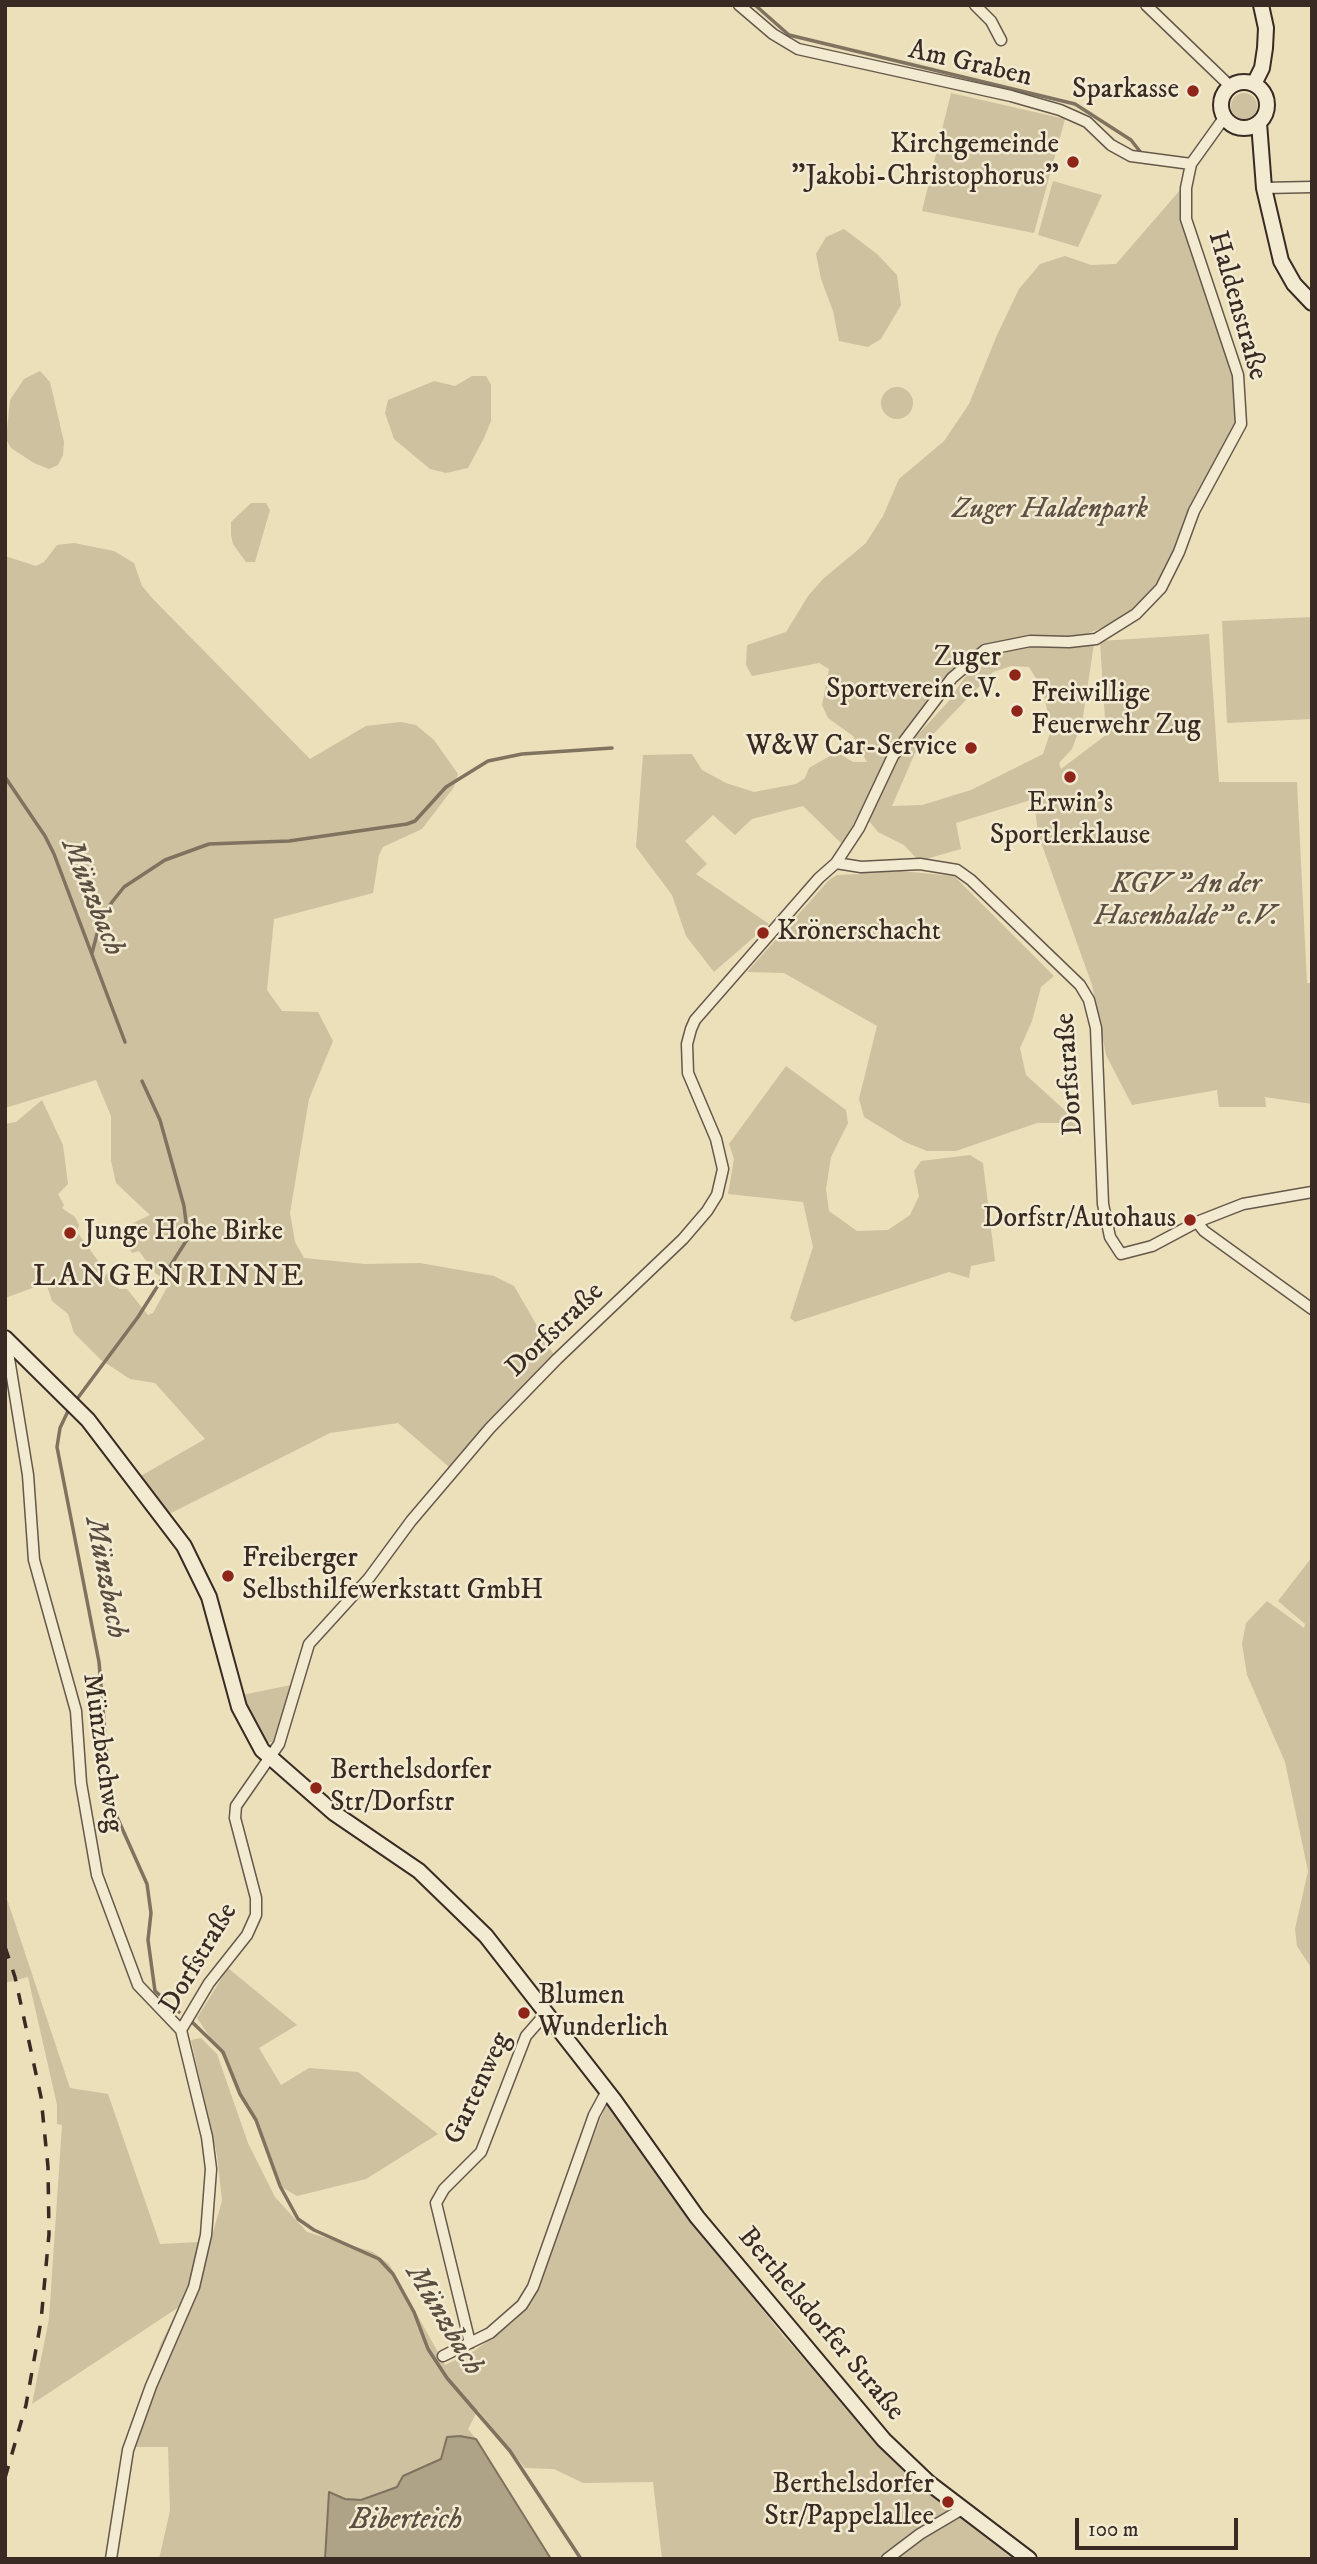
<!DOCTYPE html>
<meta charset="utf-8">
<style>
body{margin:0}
#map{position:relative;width:1317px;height:2564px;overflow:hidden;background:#ebe0ba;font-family:"IM FELL DW Pica",serif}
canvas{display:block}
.frame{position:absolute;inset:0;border:7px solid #392b24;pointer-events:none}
.scale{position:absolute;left:1075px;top:2518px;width:163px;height:32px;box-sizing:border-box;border:4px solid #392b24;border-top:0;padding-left:9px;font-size:21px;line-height:24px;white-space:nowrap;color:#392b24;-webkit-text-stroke:5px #f2ebd2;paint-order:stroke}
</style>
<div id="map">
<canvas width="1317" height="2564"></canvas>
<div class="frame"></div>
<div class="scale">100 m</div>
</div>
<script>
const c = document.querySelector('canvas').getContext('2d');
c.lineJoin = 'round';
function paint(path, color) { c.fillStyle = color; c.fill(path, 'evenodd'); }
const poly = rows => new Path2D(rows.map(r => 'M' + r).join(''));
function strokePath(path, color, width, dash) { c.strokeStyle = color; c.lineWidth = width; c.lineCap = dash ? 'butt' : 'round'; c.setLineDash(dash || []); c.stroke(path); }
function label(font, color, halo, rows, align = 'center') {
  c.font = font + ' "IM FELL DW Pica",serif'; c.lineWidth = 5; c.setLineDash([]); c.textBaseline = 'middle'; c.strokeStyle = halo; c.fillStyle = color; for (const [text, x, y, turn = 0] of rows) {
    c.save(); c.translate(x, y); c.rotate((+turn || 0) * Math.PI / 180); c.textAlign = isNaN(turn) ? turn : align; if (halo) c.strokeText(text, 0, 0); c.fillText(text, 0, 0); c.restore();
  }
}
paint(poly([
 [951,93,1065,119,1034,233,922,211],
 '1231 106a13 13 0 1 1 26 0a13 13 0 1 1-26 0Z',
 [1053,181,1102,195,1078,247,1038,235],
 [1181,189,1181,220,1235,375,1238,424,1157,583,1133,610,1104,627,1069,641,985,649,950,676,881,776,842,844,803,806,752,819,735,835,713,815,685,841,707,864,696,874,769,924,714,972,686,936,672,895,636,847,643,755,692,754,702,770,726,783,754,792,796,784,805,778,809,768,837,752,853,762,867,762,853,736,828,718,822,705,829,669,819,663,752,676,746,665,747,645,786,632,808,596,823,579,866,543,883,516,899,479,944,441,969,404,997,335,1019,289,1040,264,1065,256,1091,265,1116,264],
 [844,229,877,254,897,275,901,305,881,339,868,347,839,341,833,311,821,279,816,254,826,237],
 [40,371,50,382,64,442,63,455,58,465,49,469,34,463,11,448,6,439,10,400,24,379],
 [472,376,486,376,491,385,491,421,484,438,468,468,446,473,430,469,394,439,385,413,388,400,434,381,455,386],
 '881 403a16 16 0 1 1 32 0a16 16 0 1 1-32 0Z',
 [251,503,266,503,270,510,255,562,246,562,233,544,231,535,231,522],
 [74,543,114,551,134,563,142,586,153,599,310,759,366,726,401,722,416,725,434,740,458,774,454,787,422,829,383,847,379,855,373,893,274,919,267,990,282,1011,318,1012,333,1041,309,1099,290,1213,295,1242,304,1258,365,1264,420,1263,494,1276,514,1286,554,1355,449,1467,398,1423,330,1433,167,1515,139,1477,205,1439,155,1383,130,1379,101,1360,74,1333,68,1314,52,1301,46,1283,5,1298,5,1124,16,1122,42,1100,63,1145,68,1184,58,1194,64,1205,62,1208,75,1217,79,1225,77,1232,99,1262,103,1279,109,1271,115,1271,119,1289,127,1289,148,1315,153,1313,170,1282,155,1273,139,1251,132,1253,122,1237,129,1225,150,1215,116,1183,111,1161,111,1116,96,1080,5,1108,5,556,36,566,44,562,57,545],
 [1312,617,1312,719,1227,723,1222,621],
 [1209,634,1219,782,1297,782,1307,983,1312,983,1312,1104,1265,1097,1266,1107,1219,1107,1217,1090,1132,1105,1106,1055,1092,985,1038,834,1034,799,956,823,961,849,919,861,904,845,878,832,869,821,897,757,947,703,972,667,991,657,1030,645,1094,644,1082,723,1072,749,1059,763,1061,769,1106,735,1100,641],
 [1011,666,1029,667,1043,690,1051,730,1043,754,971,790,922,805,892,806,915,753,993,672],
 [890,870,954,876,1054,976,1041,987,1032,1021,1020,1048,1026,1075,1081,1125,1073,1129,1059,1123,1037,1123,956,1151,927,1151,905,1142,864,1117,859,1099,877,1026,784,973,747,972,829,880,837,875,860,874,861,871],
 [786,1066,846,1110,848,1123,831,1157,826,1189,829,1211,857,1231,888,1230,910,1215,919,1196,914,1171,921,1161,970,1155,983,1163,995,1261,971,1266,969,1278,949,1272,795,1322,790,1318,813,1247,803,1202,728,1194,734,1159,729,1144],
 [1312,1557,1312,1969,1297,1946,1295,1929,1308,1871,1285,1762,1247,1675,1242,1644,1246,1623,1267,1601,1304,1628,1305,1624,1278,1601],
 [291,1685,275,1741,268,1743,242,1695],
 [5,1893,70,2088,108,2094,160,2244,200,2242,213,2232,222,2201,217,2155,191,2040,201,2038,217,2054,248,2143,275,2197,307,2232,373,2252,389,2264,445,2365,474,2351,512,2323,527,2307,607,2102,702,2233,784,2337,910,2475,1018,2559,662,2559,653,2482,583,2483,554,2469,525,2468,478,2410,468,2429,476,2439,460,2436,441,2459,404,2476,397,2487,361,2500,345,2499,329,2492,325,2559,159,2559,170,2511,168,2447,123,2447,161,2343,179,2307,32,2404,49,2319,62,2125,57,2124,57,2105,28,1977,5,1983],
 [228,1968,297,2025,259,2048,281,2085,309,2068,358,2072,438,2134,366,2179,297,2196,280,2186,256,2120,240,2094,232,2070,197,2018]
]), '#cdc1a0');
const water = poly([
 [460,2436,476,2439,551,2559,325,2559,329,2492,345,2499,361,2500,397,2487,403,2476,441,2459,447,2437,460,2436]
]);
paint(water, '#aea287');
strokePath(water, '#7f725f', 2);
strokePath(poly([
 [755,5,789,35,1075,104,1131,140,1142,154],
 [5,777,45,836,54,854,125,1042],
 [92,953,101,919,112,902,124,887,165,860,209,844,289,841,407,824,415,821,446,787,488,761,522,754,612,748],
 [77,1399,138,1317,188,1238,184,1206,160,1120,142,1081],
 [69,1409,60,1428,57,1447,99,1662,107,1757],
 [110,1792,117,1817,147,1884,151,1913,148,1940,155,1991,179,2012],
 [192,2022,223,2052,240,2094,256,2120,280,2186,298,2219,314,2230,379,2259,393,2274,414,2312,428,2349,447,2378,510,2451,581,2559]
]), '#7f725f', 3.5);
const street = poly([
 [739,5,773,34,798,49,1011,96,1060,110,1087,122,1111,145,1131,156,1191,164],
 [975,5,991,21,1001,40],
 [1146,5,1230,86],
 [1264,188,1312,187],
 [836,863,861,867,920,864,957,870,971,880,1080,985,1089,1000,1096,1028,1103,1204,1110,1237,1121,1254,1152,1246,1197,1222,1243,1204,1312,1192],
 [1197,1222,1204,1231,1312,1309],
 [6,1340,28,1475,34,1560,76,1711,81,1783,97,1875,138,1985,181,2030],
 [470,2343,436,2203,444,2189,481,2152,526,2036,547,2012],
 [443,2356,490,2333,522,2305,533,2287,594,2115,607,2091],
 [111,2559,128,2450,151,2386,194,2287,206,2235,211,2169,207,2137,181,2030,209,1983,247,1935,256,1915,256,1898,235,1818,236,1806,279,1744,309,1644,369,1578,411,1521,490,1428,557,1359,683,1239,707,1211,717,1195,723,1169,716,1139,688,1073,687,1044,691,1029,695,1020,819,878,836,863,859,828,893,756,952,678,985,650,1030,641,1069,642,1096,639,1136,614,1161,588,1179,552,1194,511,1241,424,1238,375,1186,219,1186,188,1191,164,1224,118],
 [887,2559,920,2534,964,2508]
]);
const secondary = poly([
 '1221 105a23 23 0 1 1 46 0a23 23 0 1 1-46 0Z',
 [1254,84,1262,68,1265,48,1266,28,1261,5],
 [1259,123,1264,188,1281,261,1294,284,1312,303],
 [5,1338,88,1420,184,1546,209,1597,239,1707,262,1750,334,1813,419,1871,486,1936,614,2100,697,2217,884,2440,929,2483,1029,2559]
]);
strokePath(street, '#66584a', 13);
strokePath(secondary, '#392b24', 18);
strokePath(street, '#f2ebd2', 10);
strokePath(secondary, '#f2ebd2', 14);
strokePath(poly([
 [5,1947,15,1977,41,2097,48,2167,49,2234,41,2321,26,2405,5,2478]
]), '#392b24', 3.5, [12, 12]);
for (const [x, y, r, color] of [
 [1193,91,7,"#8f2418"],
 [1073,162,7,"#8f2418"],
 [1015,675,7,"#8f2418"],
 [1017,711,7,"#8f2418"],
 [971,748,7,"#8f2418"],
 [1070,777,7,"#8f2418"],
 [763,933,7,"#8f2418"],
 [1190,1220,7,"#8f2418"],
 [70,1233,7,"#8f2418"],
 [228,1576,7,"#8f2418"],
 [316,1788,7,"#8f2418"],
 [524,2013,7,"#8f2418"],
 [948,2502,7,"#8f2418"]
]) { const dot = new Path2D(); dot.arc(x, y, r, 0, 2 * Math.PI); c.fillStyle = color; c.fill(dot); strokePath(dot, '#f2ebd2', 2.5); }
label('28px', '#392b24', '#f2ebd2', [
 ["Am Graben",970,65,13],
 ["Haldenstraße",1236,306,74],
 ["Dorfstraße",1071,1074,-94],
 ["Dorfstraße",556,1331,-44],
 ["Münzbachweg",101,1753,82],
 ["Dorfstraße",200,1959,-59],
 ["Gartenweg",479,2089,-65],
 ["Berthelsdorfer Straße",820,2325,50]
]);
label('28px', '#392b24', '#f2ebd2', [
 ["Sparkasse",1179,91],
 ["Kirchgemeinde",1059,146],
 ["\"Jakobi-Christophorus\"",1059,178],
 ["Zuger",1001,659],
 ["Sportverein e.V.",1001,691],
 ["Freiwillige",1031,695,"left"],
 ["Feuerwehr Zug",1031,727,"left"],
 ["W&W Car-Service",957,748],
 ["Erwin’s",1070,805,"center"],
 ["Sportlerklause",1070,837,"center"],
 ["Krönerschacht",777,933,"left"],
 ["Dorfstr/Autohaus",1176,1220],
 ["Junge Hohe Birke",84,1233,"left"],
 ["Freiberger",242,1560,"left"],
 ["Selbsthilfewerkstatt GmbH",242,1592,"left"],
 ["Berthelsdorfer",330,1772,"left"],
 ["Str/Dorfstr",330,1804,"left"],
 ["Blumen",538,1997,"left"],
 ["Wunderlich",538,2029,"left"],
 ["Berthelsdorfer",934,2486],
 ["Str/Pappelallee",934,2518]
], 'right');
label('italic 28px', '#5e5043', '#f2ebd2', [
 ["Zuger Haldenpark",1050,511],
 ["KGV \"An der",1186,886],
 ["Hasenhalde\" e.V.",1186,918]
]);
label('italic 30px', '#5c4f42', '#f2ebd2', [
 ["Münzbach",91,898,68],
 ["Münzbach",104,1578,79],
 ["Münzbach",443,2321,59],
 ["Biberteich",406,2522]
]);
c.letterSpacing = '2px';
label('32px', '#392b24', '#f2ebd2', [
 ["LANGENRINNE",169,1278]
]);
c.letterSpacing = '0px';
</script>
